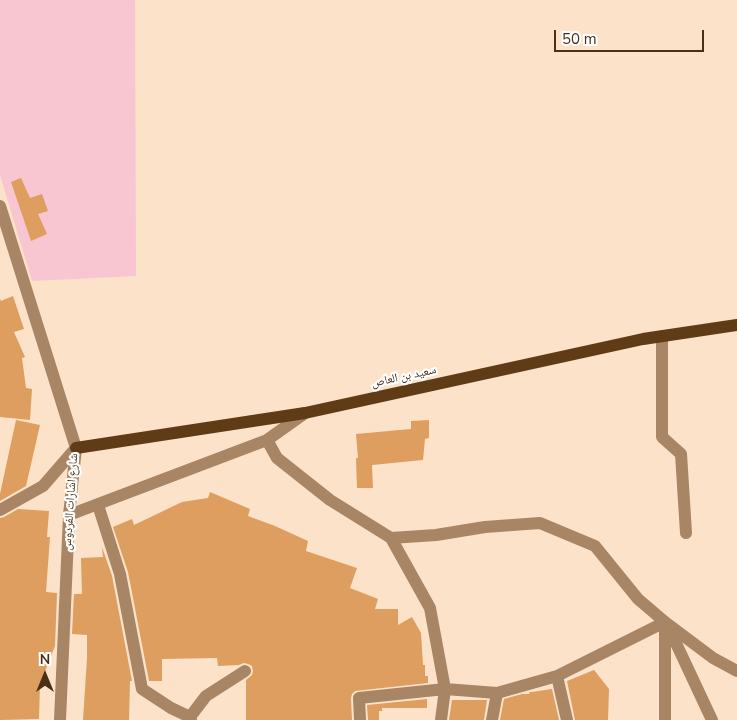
<!DOCTYPE html>
<meta charset="utf-8">
<style>
body{margin:0}
#map{position:relative;width:737px;height:720px;overflow:hidden;background:#fce2c9;font-family:"Nunito Sans",sans-serif}
canvas{display:block}
.north{position:absolute;left:20px;top:650px;width:50px;height:50px;-webkit-text-stroke:4px #fff;paint-order:stroke;rotate:0deg;font-size:14px;font-weight:700;line-height:20px;text-align:center;color:#4a3015}
.north::after{content:'';display:block;margin:auto;width:18px;height:22px;background:#4a3015;clip-path:polygon(50% 0,100% 100%,50% 72%,0 100%)}
.scale{position:absolute;left:554px;top:30px;width:150px;height:22px;box-sizing:border-box;border:2px solid #4a3015;border-top:0;padding-left:6px;font-size:15px;line-height:18px;white-space:nowrap;color:#4a3015;-webkit-text-stroke:4px #fff;paint-order:stroke}
</style>
<div id="map">
<canvas width="737" height="720"></canvas>
<div class="north">N</div>
<div class="scale">50 m</div>
</div>
<script>
const c = document.querySelector('canvas').getContext('2d');
c.lineJoin = 'round';
function paint(path, color) { c.fillStyle = color; c.fill(path, 'evenodd'); }
const poly = rows => new Path2D(rows.map(r => 'M' + r).join(''));
function strokePath(path, color, width, dash) { c.strokeStyle = color; c.lineWidth = width; c.lineCap = dash ? 'butt' : 'round'; c.setLineDash(dash || []); c.stroke(path); }
function label(font, color, halo, rows, align = 'center') {
  c.font = font + ' "Nunito Sans","Noto Naskh Arabic",sans-serif'; c.lineWidth = 4.5; c.setLineDash([]); c.textBaseline = 'middle'; c.strokeStyle = halo; c.fillStyle = color; for (const [text, x, y, turn = 0] of rows) {
    c.save(); c.translate(x, y); c.rotate((+turn || 0) * Math.PI / 180); c.textAlign = isNaN(turn) ? turn : align; if (halo) c.strokeText(text, 0, 0); c.fillText(text, 0, 0); c.restore();
  }
}
paint(poly([
 [0,0,135,0,136,276,32,281,0,175]
]), '#f8c6d0');
paint(poly([
 [21,178,30,198,42,194,48,211,38,214,47,234,31,241,11,182],
 [13,296,24,329,14,332,25,357,22,358,26,388,32,389,30,420,0,417,0,299,1,301],
 [16,420,40,425,26,486,0,501,0,494],
 [429,420,429,438,425,439,423,460,372,465,373,488,357,488,356,458,358,458,356,434,411,429,411,421],
 [210,492,250,509,248,516,275,526,308,541,306,551,357,568,350,588,378,599,375,609,398,609,398,625,412,617,421,633,423,665,425,665,425,676,428,676,428,683,355,691,352,694,351,698,352,720,246,720,246,680,252,675,253,671,252,666,248,664,244,663,239,665,218,666,217,658,162,659,162,681,149,681,128,572,113,527,132,519,134,525,182,502,208,498],
 [18,509,49,511,47,537,50,537,46,592,57,593,55,646,40,684,39,719,0,720,0,518,4,517],
 [102,547,112,576,132,681,130,681,129,720,83,720,87,658,87,635,72,634,74,594,82,594,81,558,103,557],
 [594,670,609,689,608,720,575,720,567,681],
 [552,689,559,720,500,720,504,699,522,694,529,694,530,692,532,692],
 [427,699,427,708,382,708,382,711,379,711,379,720,368,720,367,705],
 [452,700,487,700,484,720,449,720]
]), '#dd9e5f');
strokePath(poly([
 [0,206,76,448,69,515,60,720],
 [662,336,662,437,681,454,686,533],
 [267,440,277,458,330,500,391,538,436,535,485,527,540,523,595,546,638,599,665,622,713,658,737,671],
 [98,505,120,574,142,689,171,708,190,717,191,720],
 [0,510,43,486,76,448],
 [69,515,267,440,305,413],
 [391,538,430,608,445,689,441,720],
 [667,624,712,720],
 [557,676,567,720],
 [190,717,206,696,245,671],
 [360,720,359,698,445,689,497,693,557,676,665,622],
 [492,720,497,693],
 [665,720,665,625]
]), '#a88564', 12);
strokePath(poly([
 [76,448,305,413,643,339,737,325]
]), '#5f3c15', 12);
label('12px', '#4a3015', '#fff', [
 ["سعيد بن العاص",404,377,-12],
 ["شارع اشارات الفردوس",71,502,-86]
]);
</script>
